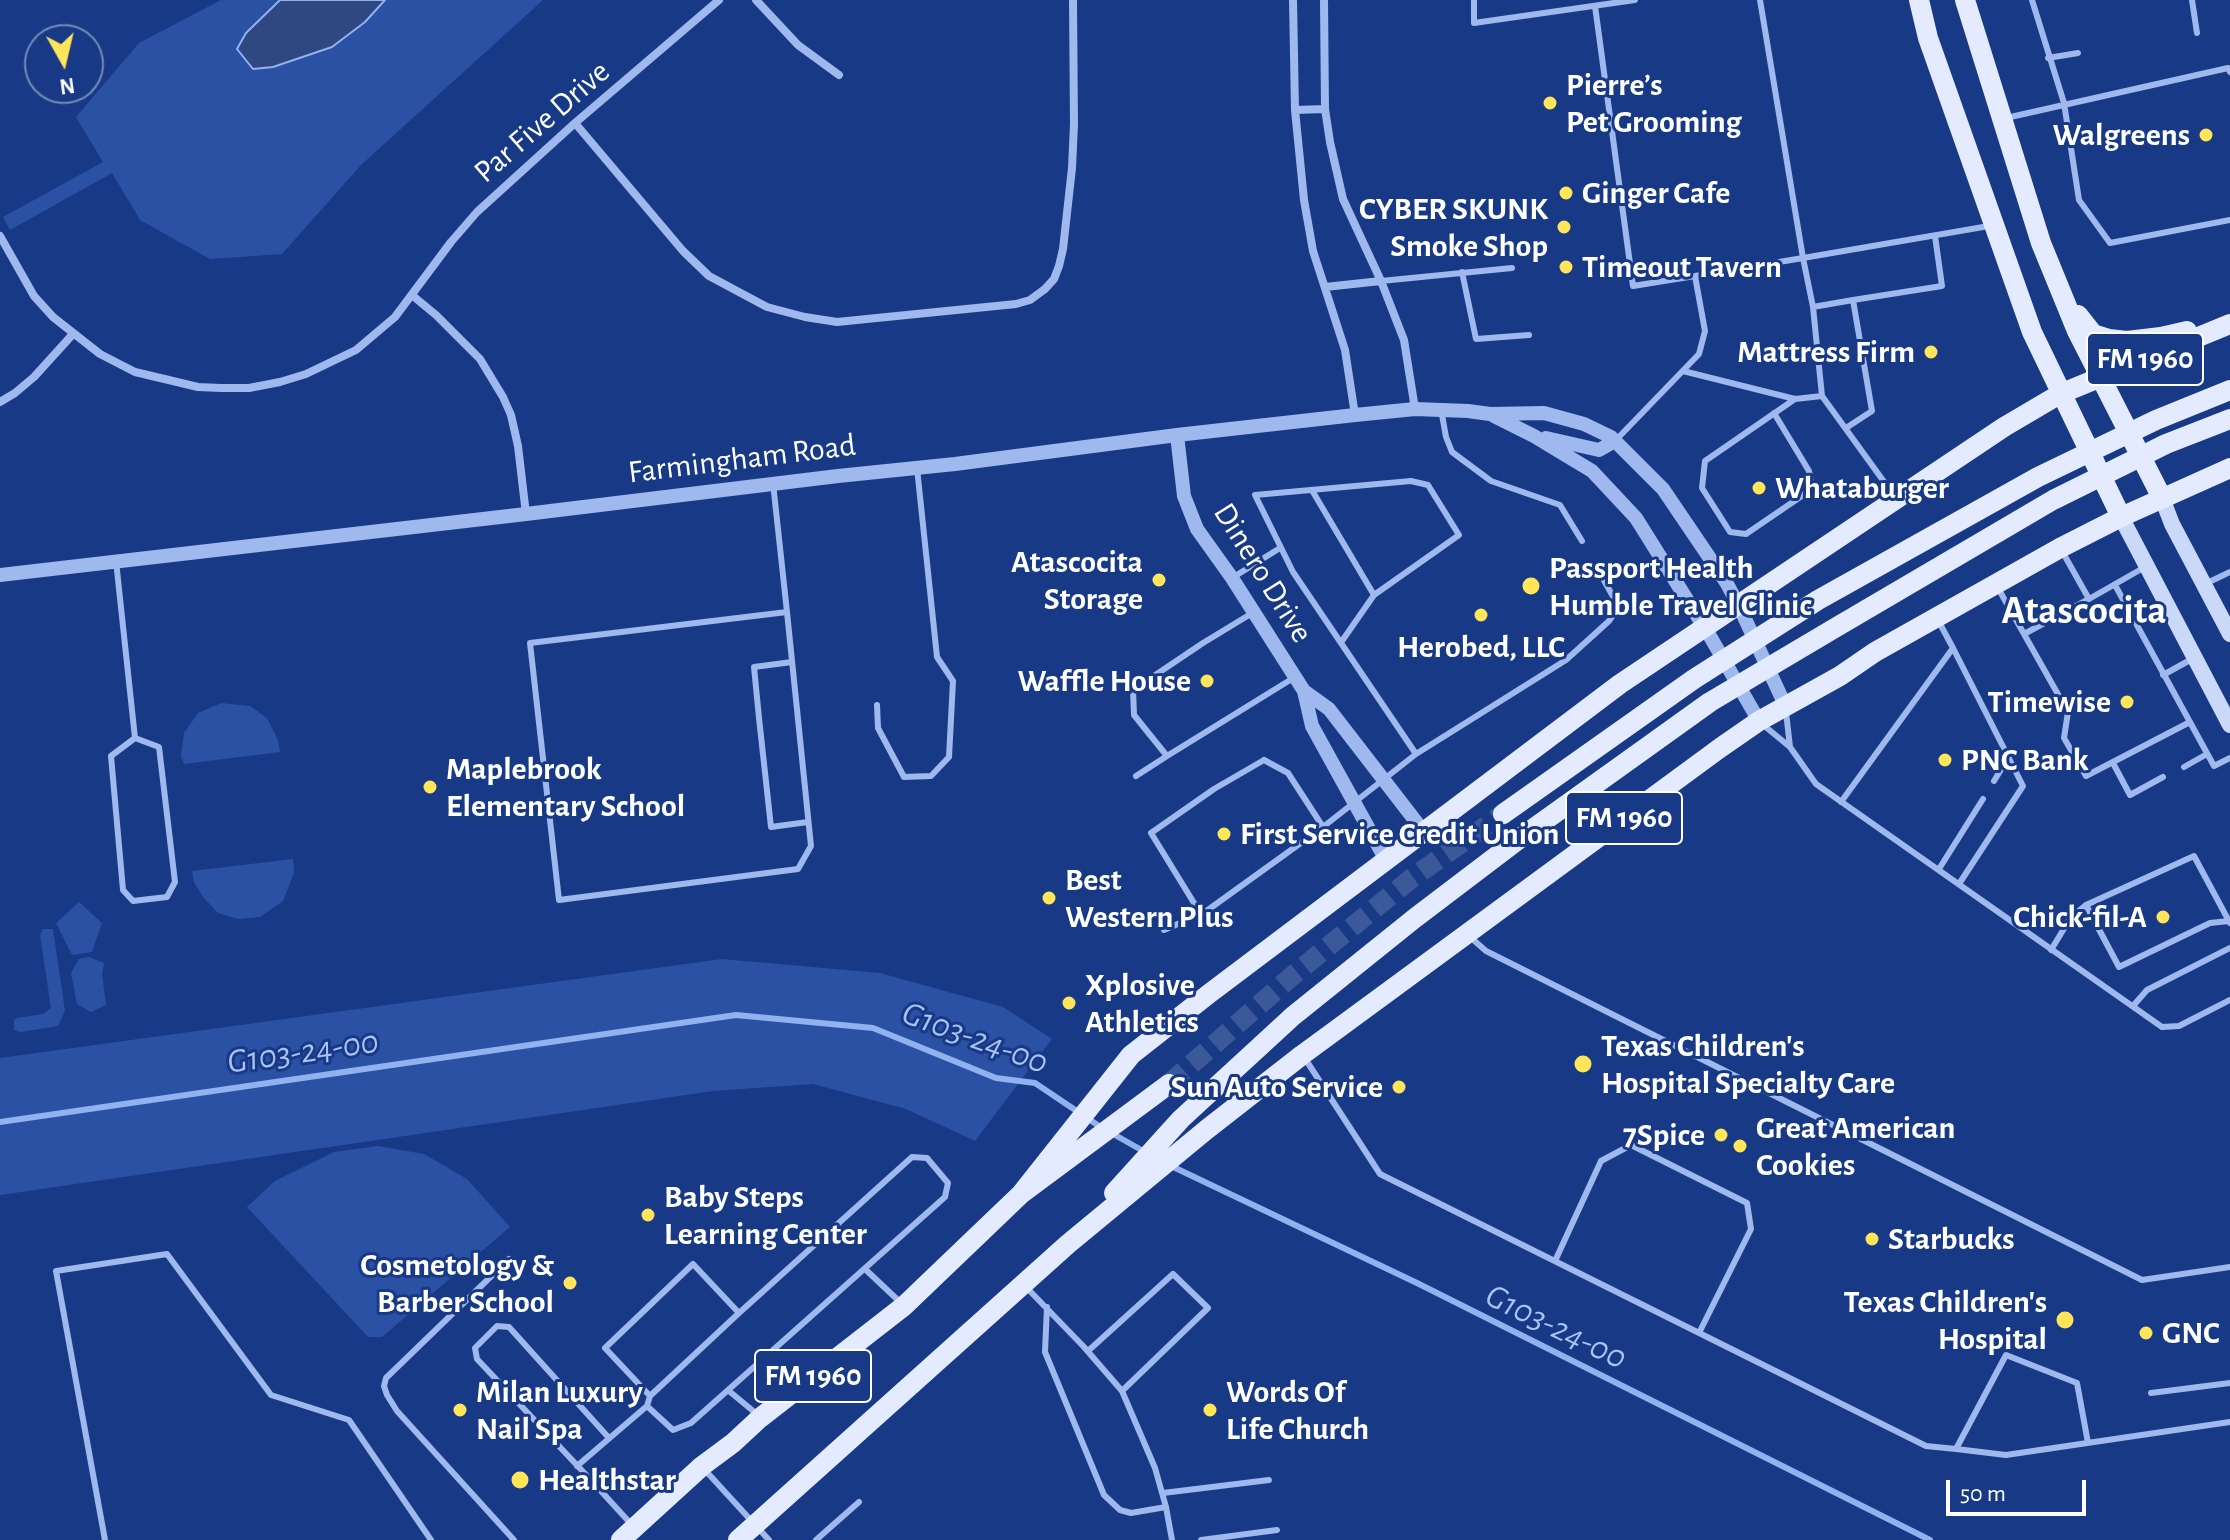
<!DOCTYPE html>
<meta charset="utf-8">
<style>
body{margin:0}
#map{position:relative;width:2230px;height:1540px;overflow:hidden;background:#183a86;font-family:"Alegreya Sans",sans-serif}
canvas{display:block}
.north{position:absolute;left:24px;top:24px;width:80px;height:80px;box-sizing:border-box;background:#183a86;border:2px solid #7489b6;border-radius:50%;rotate:172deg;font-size:22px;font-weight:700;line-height:32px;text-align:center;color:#fff}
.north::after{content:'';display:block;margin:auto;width:28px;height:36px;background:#ffe55a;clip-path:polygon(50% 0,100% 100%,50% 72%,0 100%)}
.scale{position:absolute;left:1946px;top:1480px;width:140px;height:36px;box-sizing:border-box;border:4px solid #fff;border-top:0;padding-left:10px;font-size:24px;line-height:28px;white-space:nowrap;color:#fff;-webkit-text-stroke:6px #183a86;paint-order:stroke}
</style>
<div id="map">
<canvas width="2230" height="1540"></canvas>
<div class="north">N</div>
<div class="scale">50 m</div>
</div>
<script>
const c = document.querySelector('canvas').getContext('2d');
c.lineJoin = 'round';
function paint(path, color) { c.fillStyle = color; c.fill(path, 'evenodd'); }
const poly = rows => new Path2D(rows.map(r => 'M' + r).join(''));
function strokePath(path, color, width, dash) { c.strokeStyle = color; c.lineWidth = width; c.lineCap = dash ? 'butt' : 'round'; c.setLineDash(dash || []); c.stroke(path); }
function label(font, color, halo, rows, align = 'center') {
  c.font = font + ' "Alegreya Sans",sans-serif'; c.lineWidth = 6; c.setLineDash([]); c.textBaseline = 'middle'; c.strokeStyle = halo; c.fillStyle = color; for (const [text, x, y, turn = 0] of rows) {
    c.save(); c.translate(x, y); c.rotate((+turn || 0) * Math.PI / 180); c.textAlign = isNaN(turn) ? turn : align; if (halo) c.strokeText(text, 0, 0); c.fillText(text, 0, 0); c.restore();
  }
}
paint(poly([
 [221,0,543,0,361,165,282,254,210,259,140,220,112,173,10,230,3,217,103,162,76,117,139,43],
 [221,703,250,706,267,718,278,740,280,752,184,764,181,756,184,733,198,713],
 [293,859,294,873,283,901,260,917,238,919,218,913,203,897,194,882,192,871],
 [79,902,102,923,92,952,72,955,56,923],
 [43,929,53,929,65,1011,58,1026,21,1032,14,1030,14,1020,17,1018,43,1014,51,1008,40,935],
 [89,957,104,963,102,974,106,1005,91,1012,77,1004,71,973,79,959],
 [722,959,880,973,1003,1007,1052,1039,975,1141,906,1109,813,1084,713,1091,0,1195,0,1058],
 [378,1146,424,1154,467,1179,510,1227,382,1337,368,1337,247,1207,275,1181,334,1152]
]), '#2b51a4');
const water = poly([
 [280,0,385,0,365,22,332,47,273,67,253,69,237,49,246,33,280,0]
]);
paint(water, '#2f4881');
strokePath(water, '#91b1ef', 2);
strokePath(poly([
 [0,1122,736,1015,873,1028,996,1078,1035,1083,1099,1126,1145,1152],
 [1169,1165,1417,1283,1930,1540]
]), '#91b1ef', 6);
strokePath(poly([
 [1169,1084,1291,977,1412,878,1503,814]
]), '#3b5898', 20, [20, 10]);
strokePath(poly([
 [1474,0,1474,23,1635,0],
 [2032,0,2064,103,2079,200,2110,243,2230,220],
 [2192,0,2197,33],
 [1595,6,1633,286,1695,276],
 [2048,58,2078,53],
 [2006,118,2228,68,2230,72],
 [1462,272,1476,339,1529,335],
 [1381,281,1512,268],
 [1813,307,1853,300],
 [1683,371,1795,399,1822,396],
 [1441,409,1446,437,1452,452,1491,481,1560,505,1582,541],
 [1774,413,1809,471,1812,489,1746,534,1730,532,1702,488,1705,461,1795,399],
 [1846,428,1872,411,1853,300,1942,286,1935,236],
 [1615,441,1699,354,1705,331,1695,276,1803,258,1760,0],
 [773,483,787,612,811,846,798,869,559,900,530,643,787,612],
 [1313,492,1374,595],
 [1895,497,1822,396,1813,307,1803,258,1989,226],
 [116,561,135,738,159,747,175,882,167,897,133,901,123,890,111,756,135,738],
 [1232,578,1280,548],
 [2207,583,2230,572],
 [2115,585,2214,766,2230,758],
 [1998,588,2024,634,2089,599,2062,551],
 [2089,599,2145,567],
 [1254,612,1203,643,1133,690,1134,715,1167,756,1295,677],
 [2024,634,2068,712,2064,738,2086,776,2190,722],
 [1342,641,1374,595,1459,535,1428,485,1411,481,1255,495,1293,572,1416,754],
 [1953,648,2023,786,1959,884],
 [792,662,754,667,759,718,771,827,808,822],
 [2163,675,2192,659],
 [877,705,878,728,904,777,931,776,949,757,953,681,937,657,917,468],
 [1762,724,1790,747,1786,712],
 [1790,747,1816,784,2162,1027,2179,1026,2230,1000],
 [1264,760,1288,773,1323,827,1205,912,1194,903,1151,833,1214,789,1264,760],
 [2113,763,2130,795,2163,777],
 [2184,767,2207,754],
 [1136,776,1167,756],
 [1994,781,2008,758],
 [1841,802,1953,648,1939,622],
 [1323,827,1416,754,1566,660,1609,621,1615,612,1615,600,1597,568],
 [1939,869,1983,799],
 [2086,905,2119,967,2210,923,2229,921],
 [1164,930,1205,912],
 [1469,936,1486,951,2142,1280,2230,1267],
 [2051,950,2071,917,2086,905,2194,856,2230,923],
 [2133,1006,2147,990,2230,948],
 [1304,1057,1380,1174,1926,1446,1956,1449],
 [509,1259,386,1378,384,1386,387,1395,397,1411,514,1540],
 [1555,1261,1601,1161,1631,1145,1747,1203,1751,1229,1699,1333],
 [865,1269,901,1303],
 [1027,1288,1084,1347,1122,1391,1155,1468,1166,1507],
 [1047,1307,1045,1352,1104,1495,1120,1510,1131,1513,1166,1507,1172,1540],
 [1088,1351,1173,1274,1208,1308,1122,1391],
 [729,1391,758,1415],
 [2151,1393,2230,1383],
 [650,1396,605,1348,693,1264,739,1313],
 [609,1438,509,1327,497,1326,475,1348,477,1359,589,1478,632,1525],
 [2088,1443,2077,1383,2006,1355,1956,1449,2006,1455,2230,1422],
 [577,1466,647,1406,673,1430,691,1423,945,1197,948,1183,927,1158,912,1157,739,1313,650,1396,647,1406],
 [704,1469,769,1540],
 [1163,1493,1269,1480],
 [105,1540,56,1271,167,1254,271,1395,349,1420,431,1540],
 [816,1540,859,1502],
 [1201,1540,1277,1530]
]), '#9fb8ed', 6);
strokePath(poly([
 [756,0,798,45,839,75],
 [1293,0,1295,110,1304,200,1313,251,1345,350,1355,415],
 [1324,0,1325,109,1330,142,1343,199,1381,281,1404,340,1415,409],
 [1295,110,1325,109],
 [575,123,683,251,709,276,767,307,805,317,837,322,1016,304,1030,300,1045,289,1054,279,1059,266,1063,249,1072,168,1074,124,1073,0],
 [0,236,34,296,53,317,100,354,135,372,198,387,221,388,249,388,280,382,306,374,356,350,395,317,451,242,477,212,575,123,719,0],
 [1325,287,1381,281],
 [413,296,436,315,480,359,503,397,511,415,518,446,526,514],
 [0,402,15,393,34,377,73,334]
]), '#9fb8ed', 8);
strokePath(poly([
 [1494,416,1534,436,1592,471,1636,518,1711,638,1759,721],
 [1177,435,1184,496,1197,529,1232,578,1304,691,1312,726,1386,860],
 [1546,438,1599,450,1615,441],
 [0,575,526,514,838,476,955,464,1177,435,1355,415,1415,409,1468,411,1490,414,1544,413,1584,424,1611,437,1663,489,1726,582,1740,608,1785,705],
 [1304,691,1329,709,1424,832]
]), '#9fb8ed', 14);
strokePath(poly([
 [2162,498,2172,524,2230,634],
 [2121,517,2230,725]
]), '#cbd9f9', 16);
strokePath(poly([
 [1919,0,1928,38,2032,332,2121,517],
 [1965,0,2041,243,2077,331,2162,498],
 [2078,315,2093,334,2109,339,2127,341,2161,337,2187,331],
 [1114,1193,1181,1119,1293,1016,1415,918,1523,836],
 [1021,1194,1131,1055,1210,993,1620,684,2004,427,2060,394,2230,324],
 [621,1540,702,1466,733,1443,760,1418,904,1306,1021,1194,1169,1084],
 [738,1540,1068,1244,1206,1130,1302,1055,1720,748,1759,721,1840,676,1875,652,2060,548,2121,517,2230,468]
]), '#e4ebff', 20);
strokePath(poly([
 [1503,814,1694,679,1818,600,2038,477,2156,420,2230,390],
 [1523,836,1710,702,1840,625,2053,500,2166,444,2230,419]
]), '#e4ebff', 20);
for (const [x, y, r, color] of [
 [1550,103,8,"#ffe55a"],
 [2206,135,8,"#ffe55a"],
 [1566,193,8,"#ffe55a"],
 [1564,227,8,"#ffe55a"],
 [1566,267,8,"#ffe55a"],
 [1931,352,8,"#ffe55a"],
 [1759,488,8,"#ffe55a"],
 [1159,580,8,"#ffe55a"],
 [1531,586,10,"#ffe55a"],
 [1481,615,8,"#ffe55a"],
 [1207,681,8,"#ffe55a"],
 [2127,702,8,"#ffe55a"],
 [1945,760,8,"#ffe55a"],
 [430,787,8,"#ffe55a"],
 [1224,834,8,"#ffe55a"],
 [1049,898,8,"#ffe55a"],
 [2163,917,8,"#ffe55a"],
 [1069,1003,8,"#ffe55a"],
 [1583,1064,10,"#ffe55a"],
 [1399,1087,8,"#ffe55a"],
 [1721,1135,8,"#ffe55a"],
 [1740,1146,8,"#ffe55a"],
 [648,1215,8,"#ffe55a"],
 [1872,1239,8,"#ffe55a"],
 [570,1283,8,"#ffe55a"],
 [2065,1320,10,"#ffe55a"],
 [2146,1333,8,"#ffe55a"],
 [460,1410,8,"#ffe55a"],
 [1210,1410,8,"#ffe55a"],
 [520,1480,10,"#ffe55a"]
]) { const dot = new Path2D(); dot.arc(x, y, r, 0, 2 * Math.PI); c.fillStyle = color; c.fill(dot); strokePath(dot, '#183a86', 3); }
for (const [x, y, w] of [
 [2145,359,116],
 [1624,818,116],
 [813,1376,116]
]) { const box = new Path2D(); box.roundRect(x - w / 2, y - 26, w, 52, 6); c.fillStyle = '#183a86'; c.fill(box); strokePath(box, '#fff', 2); }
label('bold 30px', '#fff', null, [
 ["FM 1960",2145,359],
 ["FM 1960",1624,818],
 ["FM 1960",813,1376]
]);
label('bold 32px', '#fff', '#183a86', [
 ["Pierre’s",1566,85],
 ["Pet Grooming",1566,122],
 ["Walgreens",2190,135,"right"],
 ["Ginger Cafe",1582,193],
 ["CYBER SKUNK",1548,209,"right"],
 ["Smoke Shop",1548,246,"right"],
 ["Timeout Tavern",1582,267],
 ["Mattress Firm",1915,352,"right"],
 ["Whataburger",1775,488],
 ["Atascocita",1143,562,"right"],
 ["Storage",1143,599,"right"],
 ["Passport Health",1549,568],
 ["Humble Travel Clinic",1549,605],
 ["Herobed, LLC",1481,647,"center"],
 ["Waffle House",1191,681,"right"],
 ["Timewise",2111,702,"right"],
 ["PNC Bank",1961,760],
 ["Maplebrook",446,769],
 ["Elementary School",446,806],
 ["First Service Credit Union",1240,834],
 ["Best",1065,880],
 ["Western Plus",1065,917],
 ["Chick-fil-A",2147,917,"right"],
 ["Xplosive",1085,985],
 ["Athletics",1085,1022],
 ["Texas Children's",1601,1046],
 ["Hospital Specialty Care",1601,1083],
 ["Sun Auto Service",1383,1087,"right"],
 ["Great American",1756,1128],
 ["Cookies",1756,1165],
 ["7Spice",1705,1135,"right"],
 ["Baby Steps",664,1197],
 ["Learning Center",664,1234],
 ["Starbucks",1888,1239],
 ["Cosmetology &",554,1265,"right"],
 ["Barber School",554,1302,"right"],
 ["Texas Children's",2047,1302,"right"],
 ["Hospital",2047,1339,"right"],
 ["GNC",2162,1333],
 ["Milan Luxury",476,1392],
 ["Nail Spa",476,1429],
 ["Words Of",1226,1392],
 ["Life Church",1226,1429],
 ["Healthstar",538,1480]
], 'left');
label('32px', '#fff', '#183a86', [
 ["Par Five Drive",542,122,-41],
 ["Farmingham Road",742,459,-7],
 ["Dinero Drive",1263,573,58]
]);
label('italic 34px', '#aac2f4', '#183a86', [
 ["G103-24-00",975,1038,20],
 ["G103-24-00",303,1052,-8],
 ["G103-24-00",1556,1327,26]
]);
label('bold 40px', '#fff', '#183a86', [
 ["Atascocita",2084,611]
]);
</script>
